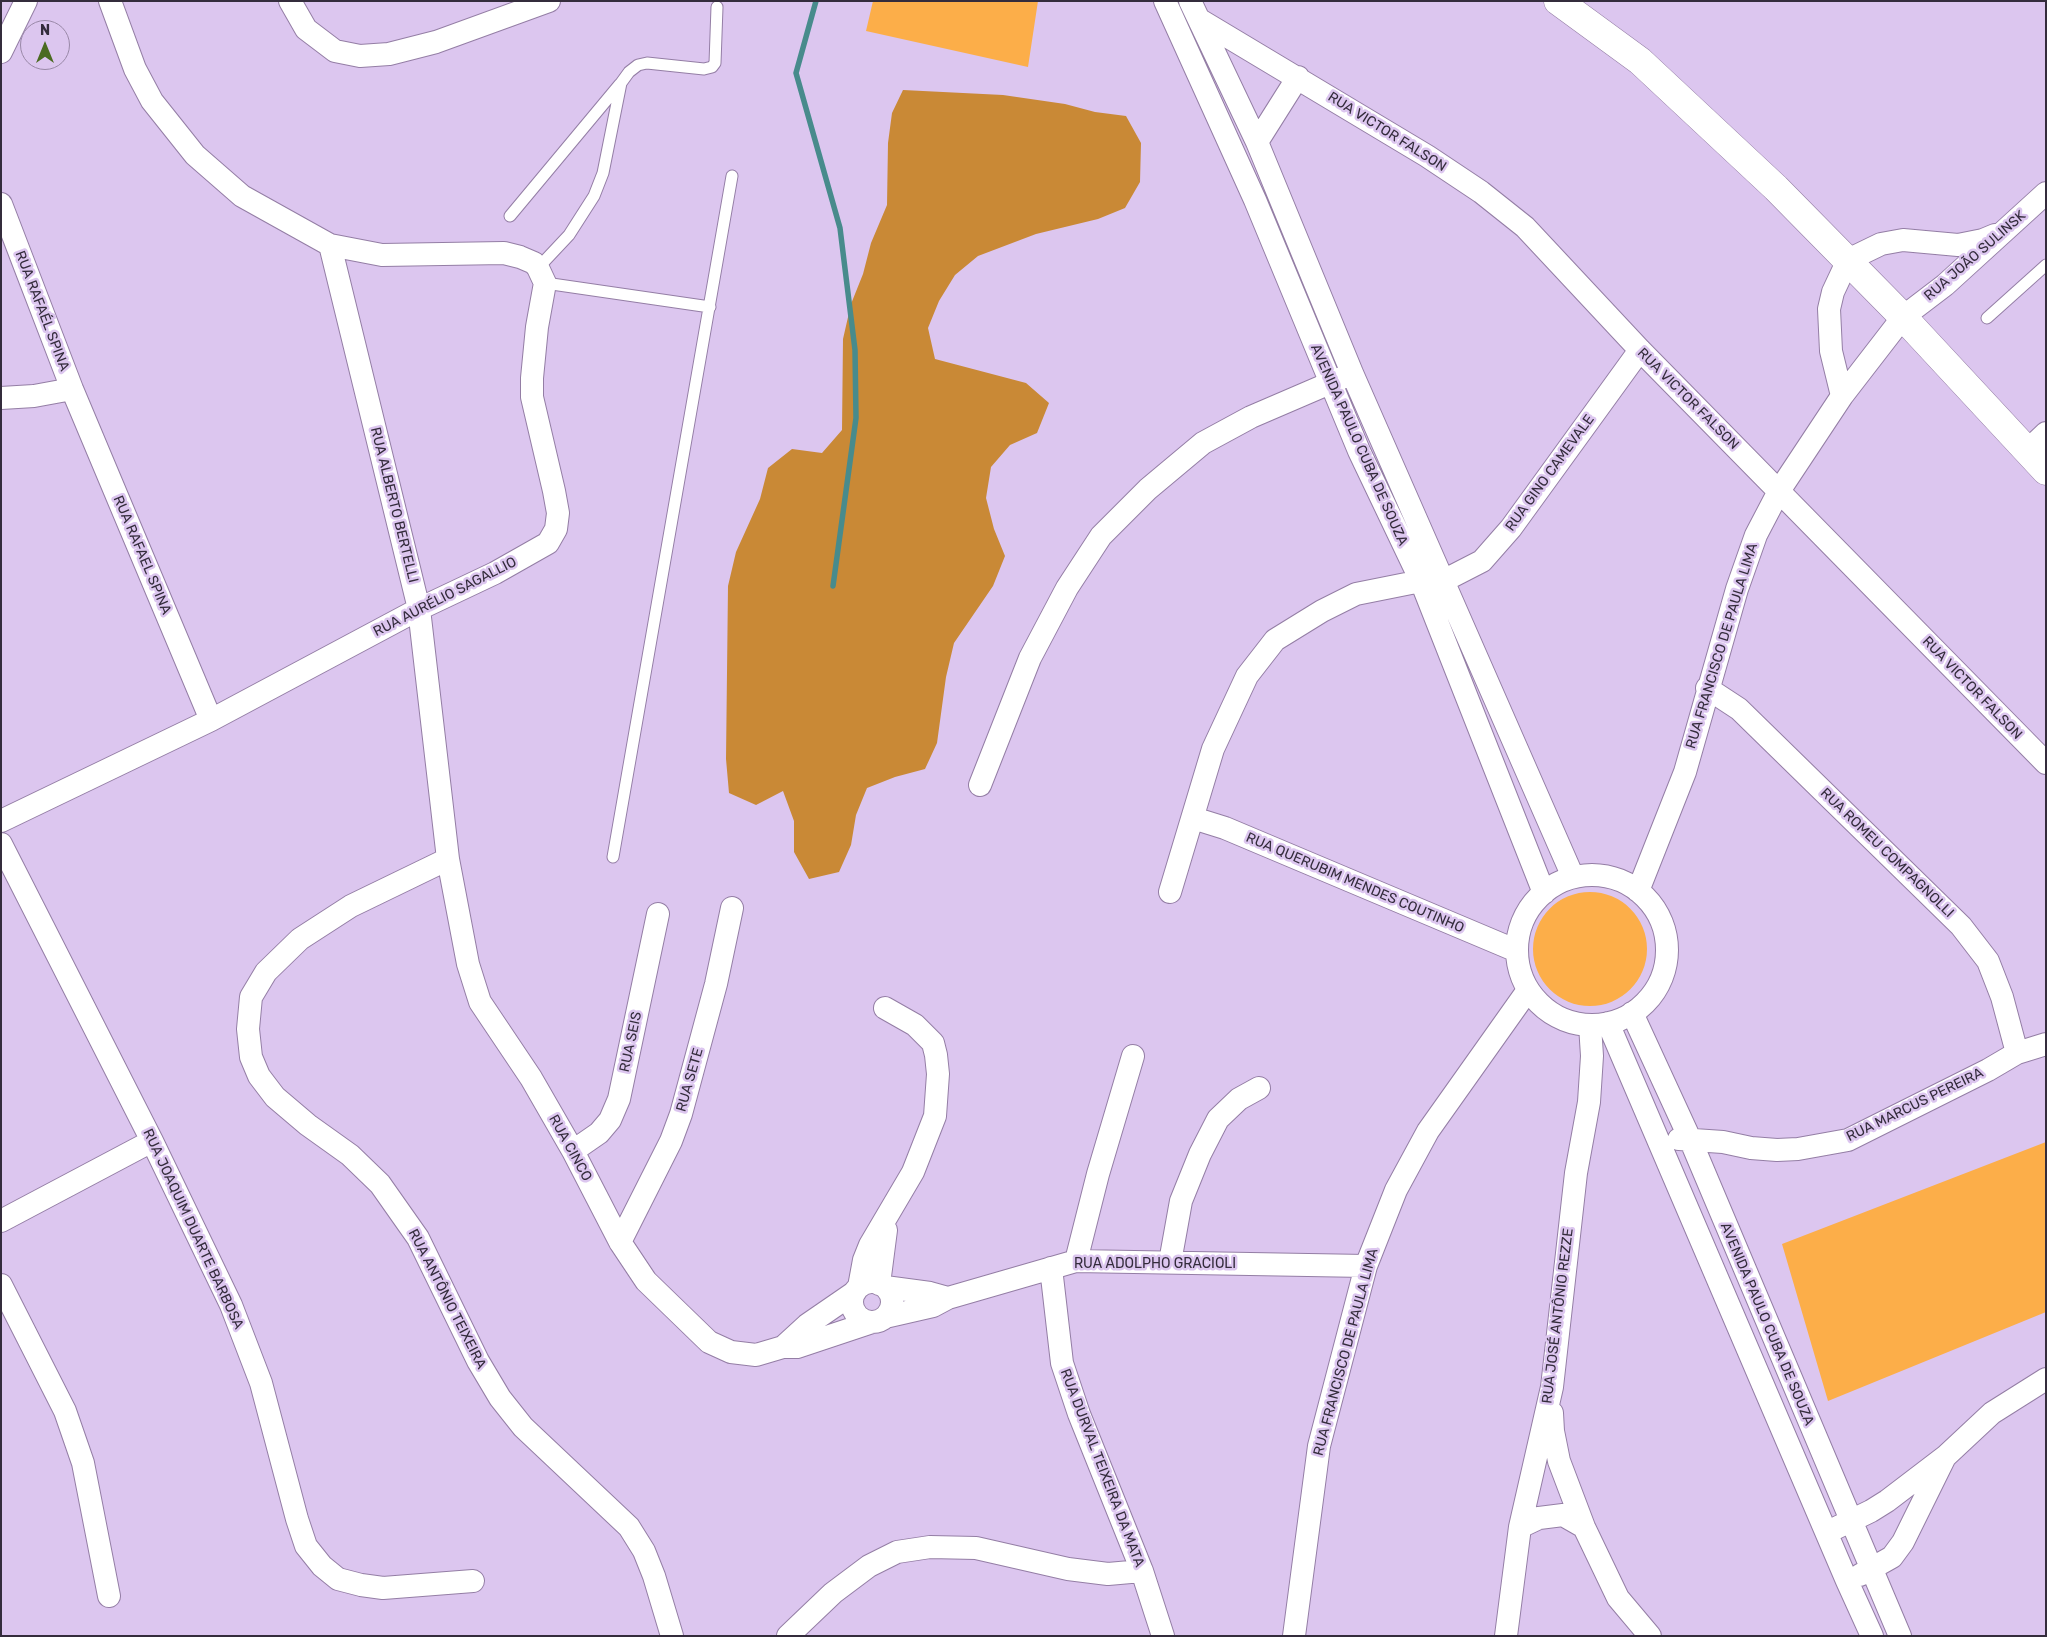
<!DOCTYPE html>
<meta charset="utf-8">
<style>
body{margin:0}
#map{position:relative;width:2047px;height:1637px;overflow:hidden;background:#dcc6ef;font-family:Rubik,sans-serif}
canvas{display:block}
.frame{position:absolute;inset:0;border:2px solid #342c3c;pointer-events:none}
.north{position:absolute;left:20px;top:20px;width:50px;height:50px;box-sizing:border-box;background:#dcc6ef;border:1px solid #9988a7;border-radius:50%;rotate:0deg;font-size:14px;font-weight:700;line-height:20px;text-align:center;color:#342c3c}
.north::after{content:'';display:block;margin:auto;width:18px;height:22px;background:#4b6b21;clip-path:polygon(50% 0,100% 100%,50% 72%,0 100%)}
</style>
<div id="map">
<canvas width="2047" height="1637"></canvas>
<div class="frame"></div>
<div class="north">N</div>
</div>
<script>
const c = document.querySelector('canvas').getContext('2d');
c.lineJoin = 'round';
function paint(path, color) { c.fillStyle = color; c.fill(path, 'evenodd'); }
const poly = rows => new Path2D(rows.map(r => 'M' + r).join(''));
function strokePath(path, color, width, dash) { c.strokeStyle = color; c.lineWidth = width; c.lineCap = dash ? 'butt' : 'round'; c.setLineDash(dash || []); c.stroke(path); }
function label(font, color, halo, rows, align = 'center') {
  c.font = font + ' Rubik,sans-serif'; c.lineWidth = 5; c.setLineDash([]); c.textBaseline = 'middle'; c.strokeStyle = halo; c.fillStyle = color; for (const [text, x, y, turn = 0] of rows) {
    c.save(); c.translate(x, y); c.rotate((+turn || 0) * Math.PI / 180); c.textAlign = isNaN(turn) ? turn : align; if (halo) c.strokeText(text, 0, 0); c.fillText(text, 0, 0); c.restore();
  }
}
paint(poly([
 [873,1,1038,1,1028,67,866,31],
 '1533 949a57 57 0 1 1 114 0a57 57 0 1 1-114 0Z',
 [2046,1142,2046,1312,1828,1401,1782,1244]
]), '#fcae49');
paint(poly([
 [903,90,1003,95,1065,104,1095,112,1126,116,1141,143,1140,182,1125,208,1098,219,1036,234,978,256,955,275,939,301,928,328,935,359,1026,383,1049,403,1037,433,1010,445,991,467,986,498,994,529,1005,556,993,586,954,643,946,677,937,743,925,769,895,777,867,788,856,815,851,845,839,872,809,879,794,852,794,821,783,791,756,805,729,793,726,759,728,586,736,552,760,499,768,468,792,449,822,453,842,430,843,339,851,304,863,274,871,243,887,205,888,143,892,113]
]), '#c98936');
strokePath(poly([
 [816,1,796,73,840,228,855,350,856,418,833,586]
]), '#488b8c', 5.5);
const lane = poly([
 [510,216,620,84],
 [538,268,569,235,594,196,603,173,621,83,629,72,638,65,647,63,704,69,712,67,715,63,717,7],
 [545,283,710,307],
 [1987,318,2046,265],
 [613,857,732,176]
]);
const street = poly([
 [290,1,306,29,335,51,360,56,389,54,436,42,549,1],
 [1165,1,1255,200,1359,451,1421,581,1544,893],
 [1190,1,1257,142,1352,373,1573,877],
 [1200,20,1427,156,1481,192,1525,227,1640,350,2046,763],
 [1,52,26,1],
 [1257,142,1298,77],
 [1,204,72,389,211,720],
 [330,245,419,609,448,859,468,964,480,1002,531,1078,573,1151,620,1242,646,1281,709,1342,731,1352,756,1355,783,1347,797,1347,872,1322],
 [1842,396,1831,351,1829,309,1833,292,1848,260,1881,244,1903,240,1958,245,1983,240,1995,235],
 [1,398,34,396,72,389],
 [2027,451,2046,433],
 [1707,688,1739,709,1961,926,1988,961,2002,997,2017,1053],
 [980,785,1030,658,1067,588,1101,536,1148,489,1203,443,1251,417,1344,377],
 [1193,818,1225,828,1517,951],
 [1,821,211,720,419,609,495,573,548,543,556,529,558,513,554,491,532,397,532,378,537,327,545,283,538,268,534,263,520,257,504,253,382,255,330,245,242,196,195,155,152,101,135,69,110,1],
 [1,844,152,1141,231,1305,261,1383,297,1519,306,1546,322,1566,338,1579,361,1585,383,1588,473,1581],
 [448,859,351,906,300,939,266,972,251,997,248,1029,251,1057,259,1076,275,1097,308,1125,350,1155,380,1184,418,1238,478,1361,500,1398,523,1427,629,1527,644,1551,654,1576,672,1636],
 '1517 950a75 75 0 1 1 150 0a75 75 0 1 1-150 0Z',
 [1638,891,1685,772,1737,589,1756,535,1779,491,1842,396,1903,317,1945,285,2046,193],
 [1170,892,1213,749,1247,676,1275,640,1322,611,1356,594,1421,581,1445,580,1482,561,1511,528,1640,350],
 [1632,1013,1690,1139,1900,1636],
 [1608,1023,1847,1581,1872,1636],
 [1679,1139,1723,1142,1751,1148,1777,1150,1798,1149,1848,1140,1988,1070,2017,1053,2046,1044],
 [573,1151,599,1133,610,1120,619,1099,658,914],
 [1,1221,152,1141],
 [620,1242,671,1141,681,1114,716,984,732,908],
 [1076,1261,1098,1174,1133,1056],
 [1170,1262,1181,1201,1200,1154,1218,1119,1239,1099,1259,1088],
 [1051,1268,1062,1363,1079,1414,1142,1571,1163,1636],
 '852 1302a20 20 0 1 1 40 0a20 20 0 1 1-40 0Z',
 [879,1284,886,1230],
 [1,1285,65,1411,83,1463,109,1596],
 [859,1287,864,1260,870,1245,913,1172,935,1116,938,1074,936,1055,933,1043,915,1025,885,1008],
 [885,1287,930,1293,948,1298],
 [885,1317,933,1306,948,1298,1076,1261,1366,1266],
 [783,1347,807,1325,855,1292],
 [1552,1413,1553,1431,1559,1461,1584,1527,1618,1598,1650,1636],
 [1520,1527,1539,1518,1563,1515,1584,1527],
 [1836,1528,1871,1511,1887,1501,1946,1456,1992,1413,2046,1379],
 [1860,1575,1892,1557,1903,1542,1944,1459],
 [788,1636,833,1593,869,1566,897,1552,930,1547,976,1548,1068,1569,1108,1574,1142,1571],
 [1294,1636,1319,1446,1366,1266,1396,1190,1428,1131,1528,990],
 [1506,1636,1520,1527,1552,1387,1576,1173,1589,1102,1592,1056,1590,1025]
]);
const secondary = poly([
 [1558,1,1640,61,1776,188,1903,317,2046,471]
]);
strokePath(lane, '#947ea5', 13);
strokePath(street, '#947ea5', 24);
strokePath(secondary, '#947ea5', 29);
strokePath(lane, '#fff', 11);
strokePath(street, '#fff', 22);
strokePath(secondary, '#fff', 28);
label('14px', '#342c3c', '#dcc6ef', [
 ["RUA VICTOR FALSON",1387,132,32],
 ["RUA JOÃO SULINSK",1975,256,-41],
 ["RUA RAFAÉL SPINA",42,311,69],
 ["RUA VICTOR FALSON",1688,399,45],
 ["AVENIDA PAULO CUBA DE SOUZA",1359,445,66],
 ["RUA GINO CAMEVALE",1550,473,-54],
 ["RUA ALBERTO BERTELLI",394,505,76],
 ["RUA RAFAEL SPINA",142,555,67],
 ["RUA AURÉLIO SAGALLIO",445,597,-27],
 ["RUA FRANCISCO DE PAULA LIMA",1722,646,-73],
 ["RUA VICTOR FALSON",1972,688,46],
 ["RUA ROMEU COMPAGNOLLI",1887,853,44],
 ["RUA QUERUBIM MENDES COUTINHO",1355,883,23],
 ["RUA SEIS",631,1042,-78],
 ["RUA SETE",690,1080,-74],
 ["RUA MARCUS PEREIRA",1915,1105,-26],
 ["RUA CINCO",570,1148,61],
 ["RUA JOAQUIM DUARTE BARBOSA",193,1229,65],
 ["RUA ADOLPHO GRACIOLI",1155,1264],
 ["RUA ANTÔNIO TEIXEIRA",447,1299,63],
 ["RUA JOSÉ ANTÔNIO REZZE",1558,1316,-83],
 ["AVENIDA PAULO CUBA DE SOUZA",1767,1324,67],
 ["RUA FRANCISCO DE PAULA LIMA",1346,1352,-75],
 ["RUA DURVAL TEIXEIRA DA MATA",1102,1468,69]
]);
</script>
